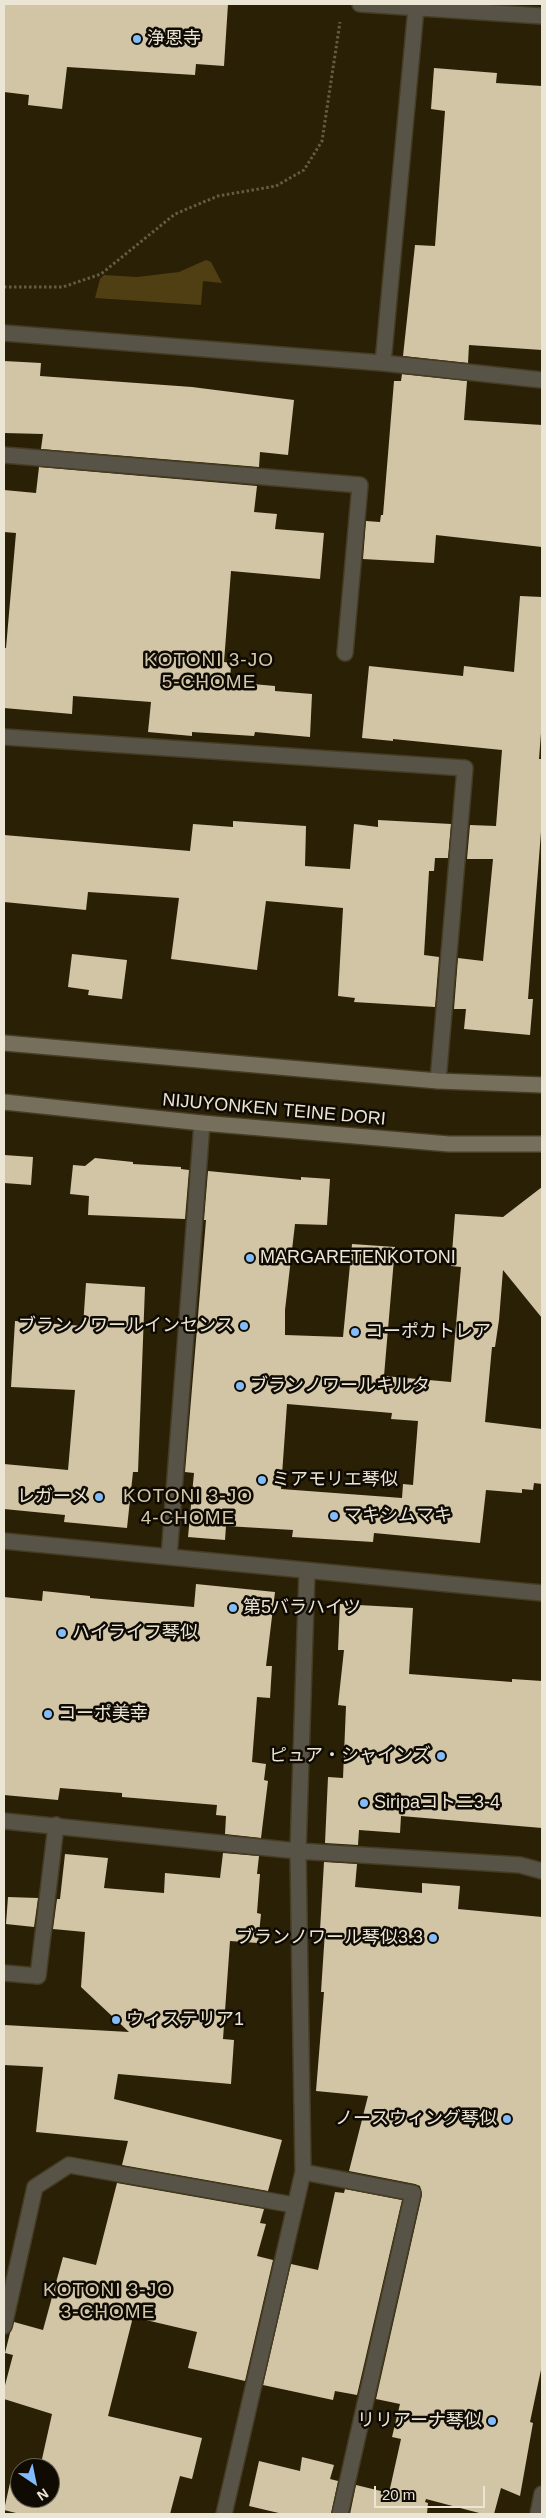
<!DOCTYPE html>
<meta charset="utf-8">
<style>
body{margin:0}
#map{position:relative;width:546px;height:2518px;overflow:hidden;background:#2a2006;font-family:Helvetica,sans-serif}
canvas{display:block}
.frame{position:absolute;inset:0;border:5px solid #ebe5d6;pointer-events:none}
.north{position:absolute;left:10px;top:2458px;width:50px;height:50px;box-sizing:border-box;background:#0f0b03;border:1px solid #676257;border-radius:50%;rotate:146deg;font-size:14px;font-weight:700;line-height:20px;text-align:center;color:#ebe5d6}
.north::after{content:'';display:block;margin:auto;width:18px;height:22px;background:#82bcfa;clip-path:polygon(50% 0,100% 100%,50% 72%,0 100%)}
.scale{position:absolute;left:374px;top:2486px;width:111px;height:22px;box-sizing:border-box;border:2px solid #ebe5d6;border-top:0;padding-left:6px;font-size:15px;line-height:18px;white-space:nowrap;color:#ebe5d6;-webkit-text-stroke:4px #0f0b03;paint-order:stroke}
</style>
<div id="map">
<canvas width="546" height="2518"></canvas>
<div class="frame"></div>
<div class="north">N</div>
<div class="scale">20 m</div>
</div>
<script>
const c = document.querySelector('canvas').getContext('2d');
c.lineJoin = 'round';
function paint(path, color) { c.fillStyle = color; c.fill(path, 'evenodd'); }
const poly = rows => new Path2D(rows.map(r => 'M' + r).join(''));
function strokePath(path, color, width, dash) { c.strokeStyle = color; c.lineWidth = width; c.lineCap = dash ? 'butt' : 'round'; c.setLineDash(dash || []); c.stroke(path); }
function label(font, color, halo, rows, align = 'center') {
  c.font = font + ' Helvetica,"Noto Sans JP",sans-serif'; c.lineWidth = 5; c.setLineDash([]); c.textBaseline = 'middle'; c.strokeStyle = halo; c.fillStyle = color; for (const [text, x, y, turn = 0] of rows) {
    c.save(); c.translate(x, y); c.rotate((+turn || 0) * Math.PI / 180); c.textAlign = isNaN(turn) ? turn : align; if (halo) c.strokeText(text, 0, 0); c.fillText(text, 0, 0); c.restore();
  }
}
paint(poly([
 [206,260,211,262,222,283,203,281,201,305,95,298,100,279,104,275,137,277,179,272]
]), '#503f12');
paint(poly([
 [4,4,228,4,224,66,196,64,195,75,67,67,62,109,28,105,29,95,4,92],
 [434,68,497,73,496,83,542,86,542,350,469,345,468,363,403,356,415,245,435,246,445,111,431,109],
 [4,361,41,363,40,376,192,387,294,400,288,455,260,452,259,467,41,449,43,434,4,433],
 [402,374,467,381,464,420,542,425,542,547,436,535,434,563,363,559,366,521,380,522,381,515,383,515,394,381,401,381],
 [39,467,257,486,254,512,277,514,275,529,324,533,320,579,231,571,224,662,231,663,230,682,275,686,275,691,312,694,310,737,255,732,254,736,192,732,192,736,148,732,151,702,73,696,72,714,4,708,4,648,6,648,16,533,4,532,4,490,36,493],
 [520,596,542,597,542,720,539,759,542,759,542,819,528,999,533,999,530,1035,464,1029,466,1009,454,1009,458,958,483,961,493,859,467,859,470,825,496,826,502,750,393,739,393,741,362,738,369,666,463,676,464,666,514,672],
 [378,820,451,824,448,858,435,858,434,871,429,871,424,955,439,957,435,1007,354,1002,355,998,338,996,343,908,266,901,257,970,171,959,179,898,88,892,86,910,4,902,4,835,190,851,193,824,233,827,233,821,306,826,305,866,350,869,354,824,378,827],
 [72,954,127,960,122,999,88,995,89,990,68,987],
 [4,1155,33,1157,31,1185,4,1183],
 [95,1158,133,1162,133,1164,181,1167,181,1169,189,1170,185,1219,88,1215,89,1196,70,1194,73,1165,85,1166],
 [208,1171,301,1180,301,1177,330,1179,327,1225,295,1224,285,1310,285,1335,343,1337,352,1244,395,1247,384,1376,451,1382,461,1267,451,1266,455,1214,503,1217,542,1187,542,1318,503,1270,499,1320,495,1347,492,1347,485,1422,542,1429,542,1484,534,1483,533,1490,522,1489,522,1493,486,1490,480,1543,374,1533,373,1542,292,1537,293,1530,226,1526,225,1540,188,1537,194,1473,185,1472,206,1220,204,1220],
 [287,1404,392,1413,391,1419,418,1421,413,1485,403,1484,402,1498,281,1489],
 [86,1283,145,1287,138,1472,133,1472,127,1528,64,1522,65,1515,4,1509,4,1464,68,1470,75,1390,11,1387,15,1321,83,1326],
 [196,1584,275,1592,266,1666,272,1666,270,1698,257,1697,252,1762,266,1764,264,1780,268,1781,261,1838,225,1834,226,1816,216,1815,217,1805,122,1797,122,1793,60,1788,58,1800,4,1795,4,1597,42,1601,43,1591,90,1596,90,1598,194,1607],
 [340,1604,413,1608,409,1674,512,1682,512,1679,542,1681,542,1828,401,1816,400,1833,359,1830,358,1845,325,1843,328,1777,343,1778,346,1706,338,1705,344,1650,338,1650],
 [223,1853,259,1856,257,1874,260,1874,257,1913,261,1914,258,1943,230,1941,223,2039,234,2040,231,2084,118,2074,114,2099,282,2140,268,2191,122,2165,128,2141,36,2132,43,2067,4,2065,4,2025,129,2032,81,1987,85,1932,53,1929,57,1899,60,1899,65,1854,108,1858,104,1888,164,1893,165,1873,220,1878],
 [324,1862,357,1864,355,1887,422,1893,422,1883,460,1886,458,1909,542,1917,542,2365,530,2422,533,2423,520,2496,501,2488,494,2514,483,2514,426,2499,425,2502,428,2503,427,2514,350,2514,356,2485,389,2493,401,2439,392,2437,400,2404,376,2399,422,2195,420,2186,415,2184,349,2171,368,2096,316,2091,324,1992,321,1992,325,1931,320,1930],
 [8,1897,38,1898,34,1927,6,1924],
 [117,2183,264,2209,260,2223,266,2224,257,2256,273,2260,245,2381,188,2368,197,2332,133,2317,108,2416,202,2438,192,2479,180,2476,170,2514,20,2514,4,2510,10,2483,20,2485,20,2498,50,2498,50,2468,40,2468,52,2414,4,2399,4,2389,13,2355,5,2353,10,2333,14,2322,43,2330,63,2257,96,2265],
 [345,2189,402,2200,357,2395,335,2391,333,2400,263,2385,291,2264,318,2270,335,2192,344,2193],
 [302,2457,334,2465,330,2479,338,2481,331,2514,283,2514,249,2506,259,2461,300,2471]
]), '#d1c5a6');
const street = poly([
 [360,4,542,16],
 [4,333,383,363,542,380],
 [383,363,416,8],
 [4,455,360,485,345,653],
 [4,737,465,768,438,1081],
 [4,1541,542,1593],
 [169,1557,202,1123],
 [4,1821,298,1851,520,1865,542,1871],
 [4,1973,38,1976,56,1825],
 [303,2172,413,2193,340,2514],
 [4,2326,35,2187,69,2165,294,2205],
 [224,2514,303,2172,298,1851,307,1571],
 [538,2514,542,2494]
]);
const secondary = poly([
 [4,1043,438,1081,542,1085],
 [4,1102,202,1123,449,1144,542,1144]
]);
strokePath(street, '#453c23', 18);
strokePath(secondary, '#453c23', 18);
strokePath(poly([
 [4,287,63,287,101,274,175,214,218,196,276,186,304,170,322,141,340,22]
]), '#655c45', 3, [2.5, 2.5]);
strokePath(street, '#585347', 15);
strokePath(secondary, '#766f5c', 15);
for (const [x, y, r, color] of [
 [137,39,5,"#82bcfa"],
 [250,1258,5,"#82bcfa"],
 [244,1326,5,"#82bcfa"],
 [355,1332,5,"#82bcfa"],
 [240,1386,5,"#82bcfa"],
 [262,1480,5,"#82bcfa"],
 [99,1497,5,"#82bcfa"],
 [334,1516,5,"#82bcfa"],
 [233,1608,5,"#82bcfa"],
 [62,1633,5,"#82bcfa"],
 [48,1714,5,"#82bcfa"],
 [441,1756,5,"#82bcfa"],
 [364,1803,5,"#82bcfa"],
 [433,1938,5,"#82bcfa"],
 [116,2020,5,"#82bcfa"],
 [507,2119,5,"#82bcfa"],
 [492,2421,5,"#82bcfa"]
]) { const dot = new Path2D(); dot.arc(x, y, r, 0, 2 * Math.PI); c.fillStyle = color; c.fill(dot); strokePath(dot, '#0f0b03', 2); }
label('18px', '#ebe5d6', '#0f0b03', [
 ["浄恩寺",147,39],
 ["MARGARETENKOTONI",260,1258],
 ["ブランノワールインセンス",234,1326,"right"],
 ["コーポカトレア",365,1332],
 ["ブランノワールキルタ",250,1386],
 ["ミアモリエ琴似",272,1480],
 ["レガーメ",89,1497,"right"],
 ["マキシムマキ",344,1516],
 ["第5バラハイツ",243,1608],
 ["ハイライフ琴似",72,1633],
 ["コーポ美幸",58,1714],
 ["ピュア・シャインズ",431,1756,"right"],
 ["Siripaコトニ3-4",374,1803],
 ["ブランノワール琴似3.3",423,1938,"right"],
 ["ウィステリア1",126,2020],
 ["ノースウィング琴似",497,2119,"right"],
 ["リリアーナ琴似",482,2421,"right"]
], 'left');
label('18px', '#ebe5d6', '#0f0b03', [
 ["NIJUYONKEN TEINE DORI",274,1110,5]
]);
c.letterSpacing = '1px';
label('19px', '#d3c7a8', '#0f0b03', [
 ["KOTONI 3-JO",209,661],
 ["5-CHOME",209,683],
 ["KOTONI 3-JO",188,1497],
 ["4-CHOME",188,1519],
 ["KOTONI 3-JO",108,2291],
 ["3-CHOME",108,2313]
]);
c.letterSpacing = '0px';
</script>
